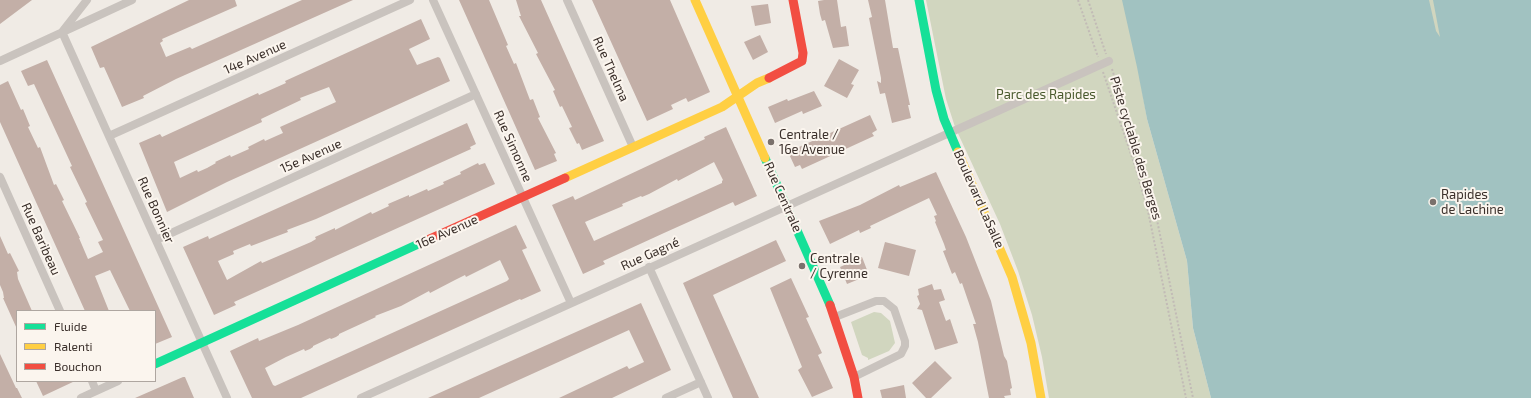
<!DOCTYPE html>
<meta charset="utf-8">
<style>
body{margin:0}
#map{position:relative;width:1531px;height:398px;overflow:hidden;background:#f0ebe5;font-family:"Exo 2",sans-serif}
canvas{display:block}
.legend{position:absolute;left:16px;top:310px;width:140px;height:72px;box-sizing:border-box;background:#fbf5ee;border:1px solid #aea6a0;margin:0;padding:5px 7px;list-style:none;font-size:12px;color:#3b302b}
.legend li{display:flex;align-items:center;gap:8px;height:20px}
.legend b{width:20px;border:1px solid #aea6a0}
</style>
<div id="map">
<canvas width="1531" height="398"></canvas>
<ul class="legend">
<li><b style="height:5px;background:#16e098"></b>Fluide</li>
<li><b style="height:5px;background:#ffcf43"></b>Ralenti</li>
<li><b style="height:5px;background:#f24e42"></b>Bouchon</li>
</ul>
</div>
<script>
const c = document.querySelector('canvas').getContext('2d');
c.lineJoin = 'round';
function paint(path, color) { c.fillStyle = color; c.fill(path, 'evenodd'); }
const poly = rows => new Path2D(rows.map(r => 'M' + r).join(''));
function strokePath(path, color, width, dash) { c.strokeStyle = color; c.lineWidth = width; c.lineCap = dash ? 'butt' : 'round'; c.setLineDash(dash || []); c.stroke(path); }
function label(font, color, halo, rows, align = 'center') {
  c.font = font + ' "Exo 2",sans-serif'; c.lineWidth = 4; c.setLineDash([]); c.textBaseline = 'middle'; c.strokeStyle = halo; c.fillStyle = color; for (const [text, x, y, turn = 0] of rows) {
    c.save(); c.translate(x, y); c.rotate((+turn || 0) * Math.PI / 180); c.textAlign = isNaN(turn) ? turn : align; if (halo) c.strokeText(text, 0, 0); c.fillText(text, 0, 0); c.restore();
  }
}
paint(poly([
 [926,0,1531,0,1531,338,1138,67,1147,119,1187,261,1193,328,1211,398,1049,398,1042,357,1032,315,1018,271,1000,224,955,127,946,99],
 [874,312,881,313,890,321,895,343,889,351,868,360,868,358,862,355,851,322]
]), '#d1d6bf');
paint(poly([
 [1122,0,1429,0,1436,31,1440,37,1433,0,1531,0,1531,398,1211,398,1193,328,1187,261,1147,119,1137,67]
]), '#a1c2c1');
paint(poly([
 [0,0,32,0,0,24],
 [189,0,235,0,237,6,162,39,163,41,160,43,166,57,190,47,192,49,302,0,353,0,176,79,143,96,144,98,122,107,104,67,100,68,91,47],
 [459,0,489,0,508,45,506,46,514,64,516,63,530,100,533,99,540,117,538,118,556,153,554,154,557,161,535,170],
 [516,0,541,0,604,141,582,150,579,143,577,144,569,128,572,127,562,106,560,107,553,91,555,90,536,54,538,53,519,16,521,16],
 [592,0,670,0,710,92,688,102,686,98,671,105,673,109,647,121],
 [824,0,837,0,841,27,846,26,849,46,833,48,825,20,822,21,820,14,818,1],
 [868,0,885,0,893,48,898,48,910,105,908,105,911,118,892,123,885,93,880,94,877,81,881,83,881,78,869,18,872,17],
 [768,4,771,23,755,26,751,6],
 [421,19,430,39,409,49,417,65,438,57,440,58,450,81,227,182,167,212,139,143,160,134,162,137,258,93,259,95,286,83,285,81],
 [329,87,336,102,280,127,283,133,265,141,264,139,248,147,249,149,231,157,230,155,215,162,216,163,207,168,198,172,197,170,180,178,174,162,262,122,261,119,301,100,300,98],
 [760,35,768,52,753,60,744,42],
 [839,59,859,70,851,84,854,85,847,98,824,86],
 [47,60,172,337,155,344,155,311,130,311,110,270,95,276,109,311,85,311,0,122,0,85,8,81,21,110,23,109,30,126,28,127,38,148,40,147,54,185,56,184,64,200,62,201,80,238,79,238,88,259,103,252,98,242,103,240,85,203,87,202,70,167,72,166,34,84,28,86,21,71],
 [814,91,822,106,803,114,802,111,775,123,768,107,787,99,788,101],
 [870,115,877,130,872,133,874,136,802,169,800,165,795,167,788,152],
 [467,123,476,144,470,147,471,149,316,219,287,230,288,232,251,246,250,244,233,251,234,254,218,261,227,280,261,261,262,263,311,242,316,239,315,237,335,228,335,230,371,212,372,214,389,206,388,204,409,195,409,197,427,189,428,191,444,184,443,182,461,174,460,172,478,163,479,165,485,163,495,184,234,302,236,305,214,315,183,247,208,236,209,239],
 [726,127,757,196,735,206,733,202,664,233,603,261,605,264,583,274,552,205,573,196,575,200,705,139,704,137],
 [714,162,723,180,722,181,722,183,594,241,585,222,623,206,622,204,641,196,642,197,649,194,677,179,678,181],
 [936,172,966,237,991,301,1004,356,1007,361,1012,388,1010,389,1011,395,1004,396,1005,398,989,398,978,342,973,324,976,324,962,283,960,284,955,272,952,274,943,251,946,250,944,244,935,222,936,221,934,216,937,215,929,198,870,226,871,228,860,233,859,230,830,244,819,221,860,205,899,185,900,187],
 [516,225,527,248,522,250,541,291,521,300,520,299,301,398,252,398,230,351,258,338,259,341,298,325],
 [500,260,509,279,507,281,275,386,273,385,265,368,286,357,304,349,305,351,310,349,313,347,313,346,330,338,331,339,336,337,339,335,339,334,376,317,375,316,401,306,429,291,430,293,455,280,465,275,466,277],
 [0,236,8,254,10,253,19,271,17,272,18,279,32,311,17,311,17,329,3,298,4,298,3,292,0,285],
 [776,240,786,261,713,295,759,398,733,398,683,283],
 [885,242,916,250,909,276,878,268],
 [862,257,869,275,847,284,840,267],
 [791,278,809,317,806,318,822,353,818,355,833,388,812,397,798,370,802,367,770,288],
 [932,284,934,290,941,289,945,300,939,302,946,321,950,319,958,343,935,350,922,310,917,309,920,304,917,296,919,295,918,289],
 [641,303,671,370,612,398,559,398,627,366,629,369,644,362,629,330,479,398,428,398],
 [0,354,16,388,17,388,22,398,0,398],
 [935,361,952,378,931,398,926,398,912,383],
 [185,377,194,398,135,398,183,377],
 [36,381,75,381,43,396],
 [904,385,906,398,882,398,880,390]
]), '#c3afa7');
strokePath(poly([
 [1078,0,1098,57],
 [1088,0,1106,54],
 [1112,69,1139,154,1157,220,1193,398],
 [1103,72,1136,169,1148,211,1186,398]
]), '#c2bbb6', 2, [2, 2]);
strokePath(poly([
 [87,0,62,32,227,398],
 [433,0,571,303],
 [567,0,633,147],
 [0,61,132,0],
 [109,136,410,0],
 [0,177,60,311],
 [156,240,476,94],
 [649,267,708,398],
 [835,317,876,301,884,301,894,309,905,341,905,346,901,354,854,377],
 [92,381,96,391],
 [81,398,118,381],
 [361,398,1109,61],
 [666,398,701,382]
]), '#c9c3be', 8);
strokePath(poly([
 [919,0,936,90,944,119,958,152],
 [765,158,830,305],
 [155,364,425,241]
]), '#16e098', 9);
strokePath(poly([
 [695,0,765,158],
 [958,152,1012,277,1031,343,1041,398],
 [565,178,722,107,757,83,769,78]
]), '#ffcf43', 9);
strokePath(poly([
 [769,78,802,61,803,53,793,0],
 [425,241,565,178],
 [830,305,854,377,858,398]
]), '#f24e42', 9);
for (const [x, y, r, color] of [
 [771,142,4,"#7a716c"],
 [1433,202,4,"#7a716c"],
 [802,266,4,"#7a716c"]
]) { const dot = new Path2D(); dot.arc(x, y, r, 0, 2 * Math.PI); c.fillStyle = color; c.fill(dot); strokePath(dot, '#fbf5ee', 1.5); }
label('13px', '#3b302b', '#fbf5ee', [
 ["14e Avenue",255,57,-24],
 ["Rue Thelma",611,69,66],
 ["Rue Simonne",513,146,66],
 ["Piste cyclable des Berges",1136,148,73],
 ["15e Avenue",311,156,-24],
 ["Rue Centrale",783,197,66],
 ["Boulevard LaSalle",979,199,66],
 ["Rue Bonnier",156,210,66],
 ["16e Avenue",447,232,-24],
 ["Rue Baribeau",41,239,66],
 ["Rue Gagné",650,254,-24]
]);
label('13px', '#4a5a2e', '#fbf5ee', [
 ["Parc des Rapides",1046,95]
]);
label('13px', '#3b302b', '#fbf5ee', [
 ["Centrale /",779,135],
 ["16e Avenue",779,150],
 ["Rapides",1441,195],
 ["de Lachine",1441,210],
 ["Centrale",810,259],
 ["/ Cyrenne",810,274]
], 'left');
</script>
